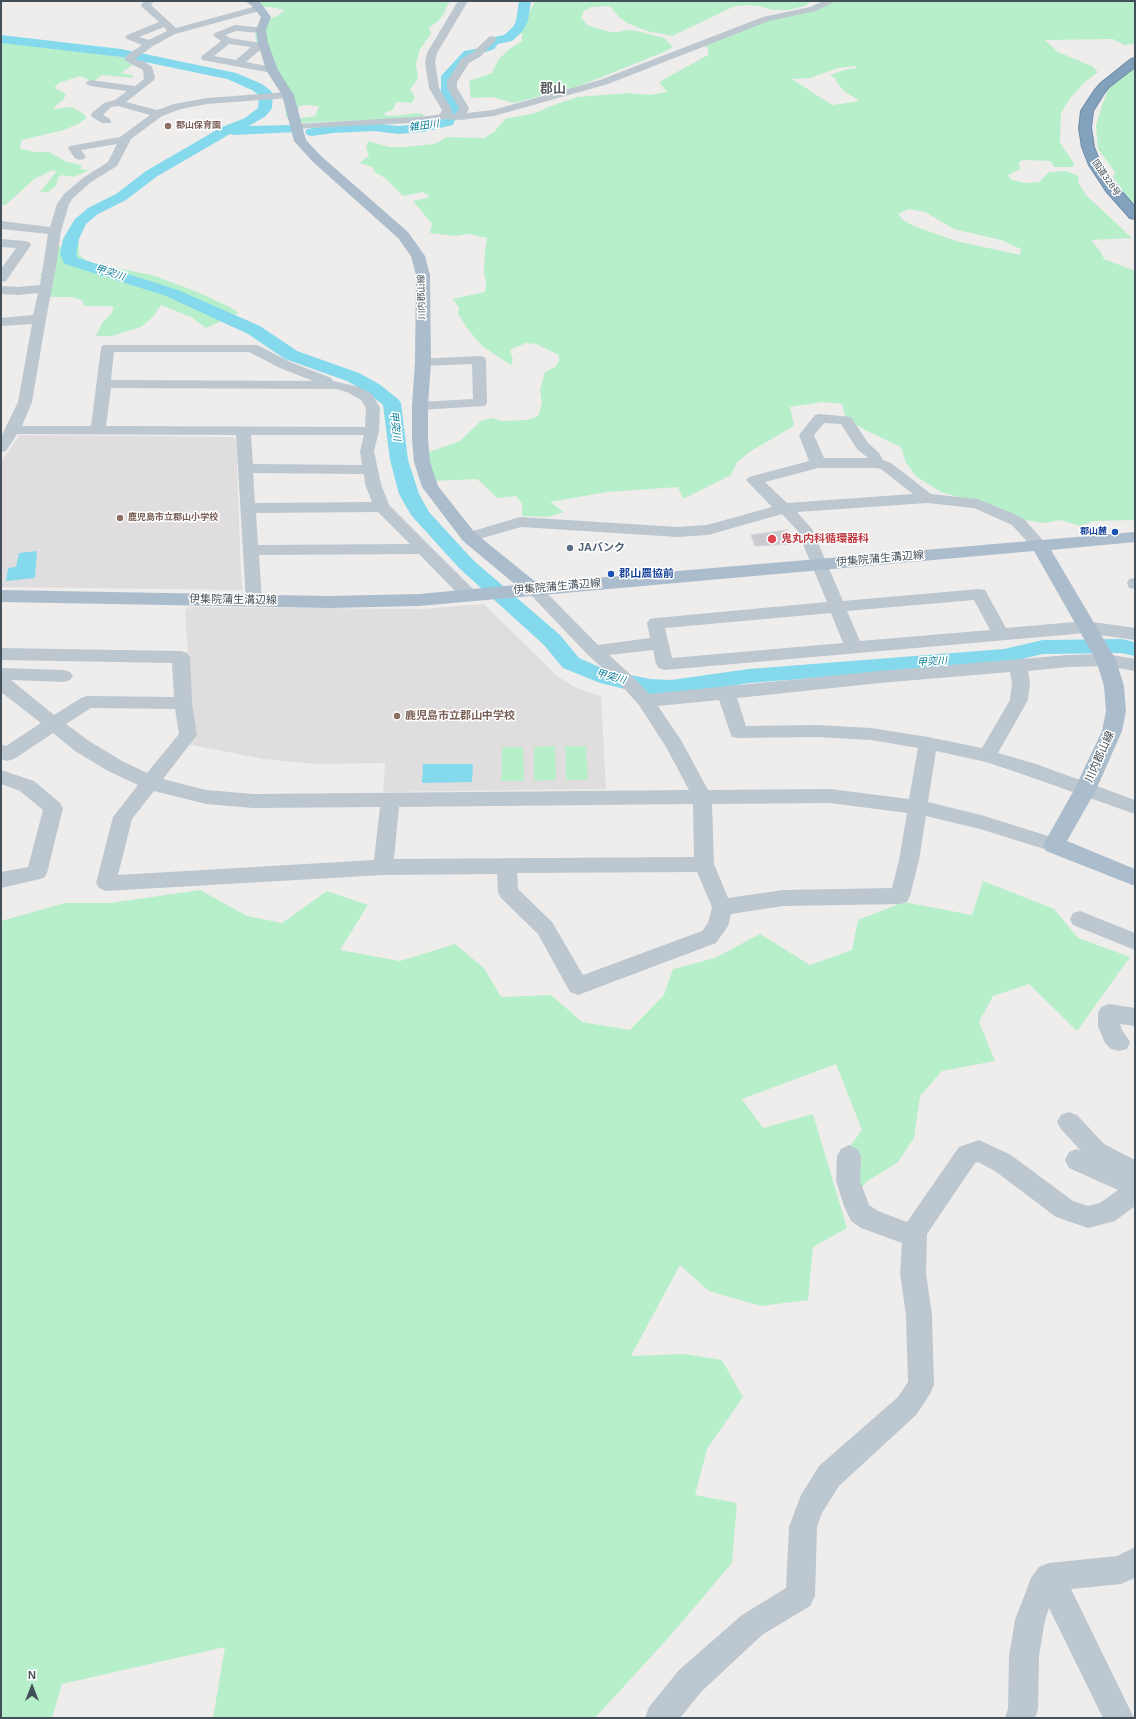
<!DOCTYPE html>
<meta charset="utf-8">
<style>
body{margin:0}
#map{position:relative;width:1136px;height:1719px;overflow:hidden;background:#efecec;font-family:Arial,sans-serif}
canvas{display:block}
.frame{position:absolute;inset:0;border:2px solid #445059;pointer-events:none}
.north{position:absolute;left:12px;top:1667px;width:40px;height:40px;-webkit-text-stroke:3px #fff;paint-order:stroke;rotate:0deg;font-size:11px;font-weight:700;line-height:16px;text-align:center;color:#445059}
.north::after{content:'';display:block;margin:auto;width:14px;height:18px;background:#445059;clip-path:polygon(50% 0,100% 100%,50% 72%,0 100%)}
</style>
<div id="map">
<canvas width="1136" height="1719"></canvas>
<div class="frame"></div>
<div class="north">N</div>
</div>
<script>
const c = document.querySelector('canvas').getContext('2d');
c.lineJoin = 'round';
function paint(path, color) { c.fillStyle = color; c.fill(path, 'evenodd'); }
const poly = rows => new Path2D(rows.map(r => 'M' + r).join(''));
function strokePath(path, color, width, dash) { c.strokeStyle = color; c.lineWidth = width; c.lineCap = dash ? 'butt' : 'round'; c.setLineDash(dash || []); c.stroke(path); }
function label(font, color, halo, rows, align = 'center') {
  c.font = font + ' Arial,"Noto Sans JP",sans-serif'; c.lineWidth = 3; c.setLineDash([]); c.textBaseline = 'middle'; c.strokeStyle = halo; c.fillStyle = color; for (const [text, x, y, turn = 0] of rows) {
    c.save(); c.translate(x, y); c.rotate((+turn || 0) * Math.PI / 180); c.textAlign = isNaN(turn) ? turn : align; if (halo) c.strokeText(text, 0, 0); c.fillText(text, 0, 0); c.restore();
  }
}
paint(poly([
 [19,435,232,437,236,439,241,574,243,590,1,587,1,462],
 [484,604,557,676,576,688,601,696,606,789,383,792,385,763,316,764,263,759,187,744,193,736,185,610,190,607,421,609]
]), '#e0ddde');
paint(poly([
 [247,1,452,1,448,4,443,15,438,21,429,28,431,34,420,49,416,64,418,78,410,90,415,97,412,103,396,102,393,110,386,112,384,115,396,116,416,113,423,114,424,116,392,119,292,123,289,120,315,116,319,106,304,105,299,106,297,117,286,118,285,101,257,44,255,34,264,21,277,16,285,10,270,7,259,7],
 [535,1,812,1,804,6,788,10,773,10,759,6,748,5,735,6,672,36,647,31,627,23,619,17,610,6,591,7,584,11,581,17,587,25,610,32,618,32,627,30,637,31,664,38,673,47,664,52,579,86,514,103,492,97,471,98,469,81,492,73,498,60,508,50,522,41,522,29],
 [832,1,1135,1,1134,4,1135,5,1135,44,1124,45,1113,39,1045,40,1058,52,1092,66,1098,72,1084,83,1071,97,1061,113,1060,143,1074,163,1072,167,1054,167,1051,161,1023,160,1019,162,1020,169,1008,175,1010,179,1024,183,1039,182,1049,172,1067,171,1078,176,1079,184,1086,195,1132,238,1091,240,1101,252,1104,259,1135,271,1135,520,1094,521,1080,526,1061,520,1044,523,1025,520,1003,510,941,492,917,477,906,463,901,447,867,431,846,419,842,404,823,402,790,407,794,426,751,451,737,462,731,475,683,499,678,487,607,492,550,502,564,512,548,517,522,516,522,504,516,496,497,498,477,479,433,481,426,453,460,441,481,421,493,418,501,421,528,420,538,416,542,403,540,390,545,372,555,367,559,361,559,355,536,344,526,343,510,350,513,360,511,365,482,346,467,328,458,314,459,307,452,299,485,292,486,284,484,272,485,251,487,238,469,234,455,236,430,233,432,224,413,201,430,197,423,192,403,196,385,178,376,173,372,167,359,163,369,156,366,147,368,141,389,147,405,147,435,144,447,137,484,138,494,132,505,119,535,113,556,104,578,97,629,93,650,95,667,92,659,82,708,55,708,48,700,44,753,24],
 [856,66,856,68,844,70,830,75,836,79,837,83,844,91,860,101,832,105,792,79,810,78,838,68],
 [908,209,925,212,954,229,1001,240,1021,249,1020,255,956,241,914,226,903,220,898,214],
 [1,42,71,49,131,59,132,65,121,73,132,75,134,78,102,75,93,82,80,76,59,83,54,88,63,92,66,95,63,100,54,107,55,109,72,107,85,115,86,118,80,123,64,130,22,140,20,146,21,149,36,152,49,152,67,162,82,165,80,169,89,170,74,177,62,175,58,178,56,186,48,192,40,192,56,172,53,170,34,179,7,204,1,206],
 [1135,66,1135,208,1113,177,1115,172,1098,149,1096,126,1102,105,1110,86],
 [79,243,79,255,87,261,101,265,152,275,195,291,230,307,239,313,206,328,191,317,161,305,152,318,141,327,112,336,96,336,102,323,111,314,114,308,110,306,84,306,83,301,73,297,51,297,38,294,53,286,44,280,40,275,58,247],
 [555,746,556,780,534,781,534,747],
 [565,746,586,746,588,780,566,780],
 [502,747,523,747,524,781,501,781],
 [983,881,1054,909,1078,938,1130,957,1077,1031,1029,984,993,996,979,1022,995,1061,942,1071,920,1096,914,1138,898,1162,866,1182,852,1202,836,1165,862,1130,836,1064,742,1099,763,1128,813,1114,847,1228,813,1247,808,1300,761,1306,709,1291,680,1265,631,1356,685,1354,722,1360,743,1397,707,1449,695,1495,737,1503,732,1563,669,1637,595,1718,213,1718,225,1647,62,1684,52,1718,1,1718,1,921,65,903,110,903,200,890,247,916,282,923,327,891,368,905,340,950,400,961,455,944,484,968,501,997,551,995,582,1022,630,1030,664,995,673,969,715,958,760,934,810,965,852,950,858,920,904,902,972,915]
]), '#b8efcb');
paint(poly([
 [37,551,35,578,6,581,8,568,16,567,19,553],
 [423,764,473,764,472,782,422,783]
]), '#84daec');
paint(poly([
 [519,1,531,1,528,21,522,32,512,41,498,44,494,49,472,57,453,77,455,91,460,108,453,125,423,132,398,134,374,131,333,133,312,136,307,135,305,132,307,129,333,125,374,123,398,126,423,124,442,119,446,108,441,91,441,76,464,51,480,48,489,38,504,35,513,27,516,21,519,1],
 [1,35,121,49,236,73,262,84,271,91,273,94,272,108,266,116,249,126,292,125,297,126,299,129,297,132,234,135,230,134,156,177,126,200,98,214,86,224,79,239,76,254,78,258,178,290,260,326,297,351,359,373,379,384,398,399,401,403,408,460,419,494,429,512,473,560,560,635,579,658,606,670,650,679,671,680,749,669,1004,649,1043,640,1121,639,1135,642,1135,656,1121,653,1043,654,1004,663,749,683,671,696,650,695,600,683,563,668,544,645,459,568,411,515,399,494,390,460,383,405,367,392,347,381,285,359,248,334,166,296,65,264,63,261,60,254,63,239,75,219,88,208,116,194,146,171,220,128,245,118,258,108,259,95,252,90,227,79,121,57,1,43,1,35]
]), '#84daec');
const building = poly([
 [787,530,792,544,755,546,751,535,787,530]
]);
paint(building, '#c9cbd1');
strokePath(building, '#d0d2d8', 1);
const highway = poly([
 [1135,58,1135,67,1109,87,1103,95,1093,111,1091,128,1094,147,1101,165,1116,185,1135,207,1135,219,1130,218,1106,191,1089,165,1082,147,1079,128,1081,111,1094,91,1101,83,1131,59,1135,58]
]);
strokePath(highway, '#6e8ca8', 2);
paint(poly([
 [144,1,154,1,151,5,176,28,260,5,265,8,263,10,175,34,153,46,135,59,145,62,152,67,155,77,154,80,126,102,157,110,174,104,207,98,288,92,293,95,288,98,207,104,181,109,162,116,131,139,117,166,91,182,73,198,69,204,61,231,56,267,46,319,32,402,22,426,91,426,101,348,103,345,257,345,290,362,331,378,333,381,359,387,372,394,380,408,379,431,374,451,381,484,389,505,476,592,478,596,476,600,470,601,464,600,419,554,259,555,262,601,260,605,254,606,248,605,246,601,236,435,17,434,6,451,1,452,1,437,18,402,32,324,1,326,1,318,33,315,38,293,18,295,1,294,1,286,18,287,40,285,48,234,1,229,1,221,50,227,57,204,64,194,83,178,108,162,117,144,81,150,86,157,84,159,80,160,76,159,74,157,68,148,70,146,120,137,150,115,118,106,111,107,103,115,110,119,111,121,110,123,102,123,92,117,91,115,92,113,104,103,115,100,127,91,90,86,85,83,90,80,135,86,144,79,143,70,124,60,126,56,142,45,127,39,125,37,127,35,159,22,141,6,144,1],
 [164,27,167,31,149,40,139,37,164,27],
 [114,352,249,352,280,368,313,381,111,380,114,352],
 [111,388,337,389,349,393,361,400,366,408,365,427,106,426,111,388],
 [251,435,364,435,360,451,362,465,253,464,251,435],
 [253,473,364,474,365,484,372,502,255,503,253,473],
 [378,512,410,544,258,545,256,513,378,512],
 [458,1,468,1,437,53,435,62,439,88,452,110,451,113,456,114,459,108,447,88,447,82,461,59,473,52,489,37,492,36,497,39,481,56,469,63,457,82,457,88,469,108,467,113,493,110,600,80,763,17,810,7,823,1,836,1,816,11,769,21,608,84,494,116,460,120,444,119,429,122,292,129,291,127,296,124,429,116,440,114,442,110,429,88,425,62,427,53,458,1],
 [235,25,264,28,266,30,261,33,236,31,225,35,230,38,260,43,262,47,261,49,246,62,276,68,277,70,276,72,272,73,202,60,201,58,202,56,221,41,215,37,213,35,215,33,235,25],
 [229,44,251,47,236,60,214,56,229,44],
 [1,239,25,241,29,242,31,245,6,281,1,282,1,269,16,248,1,247,1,239],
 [479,356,484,357,486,360,487,403,485,406,420,410,415,409,413,406,415,403,420,402,473,399,472,364,423,366,418,365,416,362,418,359,479,356],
 [820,414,851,417,868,443,879,453,883,460,891,463,931,494,977,499,1012,513,1024,519,1047,545,1045,548,1039,550,1033,548,1012,525,974,508,927,503,797,512,812,529,843,601,979,589,985,590,1006,628,1086,621,1135,628,1135,640,1086,633,665,670,659,668,656,664,653,650,609,655,630,674,649,694,880,671,1068,655,1106,654,1135,659,1135,671,1106,666,1068,667,1028,671,1030,683,1028,700,998,753,1036,764,1135,800,1135,814,1022,774,986,762,936,751,928,802,981,815,1061,840,1064,845,1061,850,1054,852,980,829,926,816,919,860,910,896,907,902,900,904,783,906,731,914,728,926,716,943,578,995,570,992,538,934,501,898,498,892,497,874,383,875,106,891,99,888,96,883,113,817,138,785,108,771,75,751,53,733,14,759,7,761,1,759,1,744,6,746,41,723,1,692,1,668,64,670,70,672,73,676,70,680,64,682,11,680,54,715,81,698,87,696,174,697,172,663,1,660,1,648,181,651,187,653,190,657,192,703,197,735,163,779,206,790,253,794,689,790,666,747,639,705,618,682,588,655,525,589,527,585,533,584,539,585,598,645,650,638,647,623,650,619,656,618,827,602,797,530,782,514,708,535,678,537,521,527,469,542,463,540,461,537,463,534,520,517,678,527,707,525,772,507,746,480,749,477,809,461,799,435,815,415,820,414],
 [824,423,841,424,857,449,868,458,824,458,814,435,824,423],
 [818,468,876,468,881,469,913,494,787,503,765,482,818,468],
 [974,600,990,630,860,641,847,611,974,600],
 [831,613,843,643,672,658,665,628,831,613],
 [1010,672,1012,683,1010,700,982,748,928,737,871,728,817,725,746,726,737,698,880,683,1010,672],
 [719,700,730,732,732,737,739,738,817,737,871,740,918,748,909,799,830,789,708,790,681,740,658,706,719,700],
 [91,708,175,709,179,734,147,773,122,761,89,741,66,724,91,708],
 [154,791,206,804,253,808,380,807,374,860,118,875,132,819,154,791],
 [830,803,907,813,899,860,892,888,783,890,728,898,714,864,712,804,830,803],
 [693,804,694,857,394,859,399,807,693,804],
 [697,872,712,907,708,923,702,931,583,975,552,922,518,889,517,873,697,872],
 [1135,578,1135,589,1129,588,1127,583,1129,579,1135,578],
 [1,770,34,781,60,803,63,808,47,873,44,878,1,888,1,872,28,867,43,810,20,791,1,784,1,770],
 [1080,911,1135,933,1135,950,1073,925,1070,919,1073,913,1080,911],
 [1109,1004,1135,1008,1135,1026,1120,1024,1122,1030,1130,1042,1127,1049,1119,1051,1111,1049,1105,1043,1098,1026,1098,1013,1101,1007,1109,1004],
 [1069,1112,1077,1115,1104,1144,1135,1160,1135,1206,1115,1221,1088,1228,1056,1217,995,1171,978,1162,975,1163,927,1234,926,1273,932,1315,934,1385,930,1394,916,1415,839,1486,822,1513,817,1527,815,1596,810,1606,762,1635,701,1692,680,1718,645,1718,649,1707,679,1670,742,1615,786,1588,789,1527,801,1495,819,1466,898,1397,908,1382,906,1315,900,1273,902,1243,861,1228,851,1221,844,1206,836,1181,837,1156,841,1149,849,1145,857,1149,861,1156,860,1181,869,1205,878,1211,907,1222,959,1147,979,1140,1011,1155,1073,1201,1088,1206,1100,1203,1118,1190,1069,1168,1065,1160,1069,1152,1077,1149,1081,1151,1061,1129,1057,1122,1061,1115,1069,1112],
 [1135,1547,1135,1578,1121,1584,1071,1589,1134,1718,1103,1718,1049,1608,1045,1620,1039,1656,1038,1709,1035,1718,1005,1718,1008,1709,1009,1656,1015,1620,1031,1578,1039,1567,1049,1563,1117,1556,1135,1547]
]), '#bcc7cf');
paint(poly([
 [245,1,260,2,271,17,266,30,268,43,278,70,294,95,306,140,321,156,408,232,425,256,430,275,431,362,428,406,428,439,430,462,438,486,475,533,537,583,1135,532,1135,542,1051,550,1116,660,1124,686,1126,711,1122,731,1096,790,1067,841,1135,869,1135,886,1046,851,1043,845,1074,790,1102,731,1106,711,1104,686,1096,660,1034,551,419,606,329,608,1,602,1,590,329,596,419,594,516,585,463,541,422,487,414,462,412,439,412,406,415,362,416,275,411,256,398,238,313,162,294,141,282,95,266,70,258,43,256,30,261,17,252,6,245,1]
]), '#abbdcc');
paint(highway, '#82a1bc');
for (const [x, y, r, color] of [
 [168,126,4,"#8d6e63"],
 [120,518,4,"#8d6e63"],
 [1115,532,4,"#1a4fb4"],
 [772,539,5,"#e0444e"],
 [570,548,4,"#5c6f8a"],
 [611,574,4,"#1a4fb4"],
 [397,716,4,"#8d6e63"]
]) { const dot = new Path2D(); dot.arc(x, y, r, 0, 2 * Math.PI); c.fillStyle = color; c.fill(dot); strokePath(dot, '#fff', 1.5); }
label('bold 9px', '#785e54', '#fff', [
 ["郡山保育園",176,126],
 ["鹿児島市立郡山小学校",128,518]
], 'left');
label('9px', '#445059', '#fff', [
 ["国道328号",1106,178,55],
 ["川内郡山線",422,297,-91]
]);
label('bold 9px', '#164399', '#fff', [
 ["郡山麓",1107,532]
], 'right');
label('italic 10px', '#0b7f98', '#fff', [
 ["雑田川",424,126,-8],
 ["甲突川",110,273,18],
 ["甲突川",395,426,83],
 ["甲突川",932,662,-4],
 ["甲突川",611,677,15]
]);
label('bold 11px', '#be3a42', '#fff', [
 ["鬼丸内科循環器科",781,539]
], 'left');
label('bold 11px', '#4e5e75', '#fff', [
 ["JAバンク",578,548]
], 'left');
label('11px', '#445059', '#fff', [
 ["伊集院蒲生溝辺線",880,559,-5],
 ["伊集院蒲生溝辺線",557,587,-5],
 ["伊集院蒲生溝辺線",233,600,1],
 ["川内郡山線",1100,757,-66]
]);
label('bold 11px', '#164399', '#fff', [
 ["郡山農協前",619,574]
], 'left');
label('bold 11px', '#785e54', '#fff', [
 ["鹿児島市立郡山中学校",405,716]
], 'left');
label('bold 13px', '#595d61', '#fff', [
 ["郡山",553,89]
]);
</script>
